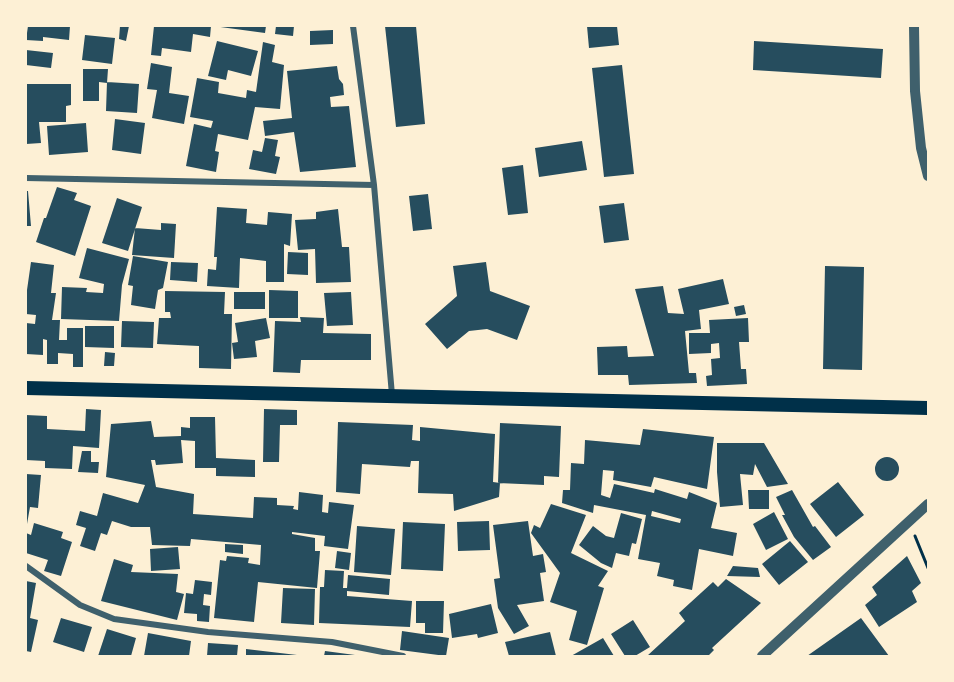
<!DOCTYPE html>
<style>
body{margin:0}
#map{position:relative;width:954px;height:682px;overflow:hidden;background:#fdf0d5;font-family:"Open Sans",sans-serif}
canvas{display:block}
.frame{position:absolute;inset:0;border:27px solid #fdf0d5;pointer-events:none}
</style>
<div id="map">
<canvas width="954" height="682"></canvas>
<div class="frame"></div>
</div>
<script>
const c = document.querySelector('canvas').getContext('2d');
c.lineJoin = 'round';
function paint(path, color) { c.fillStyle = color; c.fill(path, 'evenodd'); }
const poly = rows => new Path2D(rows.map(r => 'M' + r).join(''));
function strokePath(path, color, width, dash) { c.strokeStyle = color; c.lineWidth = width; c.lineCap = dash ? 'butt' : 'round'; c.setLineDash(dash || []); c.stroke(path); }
paint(poly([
 [28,26,70,26,69,40,43,37,43,41,26,40],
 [120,26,129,26,126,41,119,39],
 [154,26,211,26,210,37,193,34,191,52,162,48,161,56,151,55],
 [213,26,266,26,265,33],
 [276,26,294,26,293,36,275,34],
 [385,26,416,26,425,124,396,127],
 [587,26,617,26,619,45,589,48],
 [333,30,333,44,310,45,310,31],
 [85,35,115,38,112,64,82,60],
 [217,41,258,51,251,76,228,70,226,80,208,76],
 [754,41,883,49,881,78,753,70],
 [263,42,275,45,272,62,284,65,280,109,255,107,248,140,218,134,215,151,219,152,216,172,186,166,194,124,211,128,213,121,190,117,197,78,219,82,218,93,246,98,247,90,256,92],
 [26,50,53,53,51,68,26,65],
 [151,63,172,67,169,93,189,96,184,124,152,118,157,90,147,89],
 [622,65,634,174,604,177,592,68],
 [337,66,339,79,343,84,344,95,330,97,331,107,349,106,356,167,300,172,294,132,265,136,263,121,292,118,287,71],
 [83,69,108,69,107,83,99,82,99,101,83,101],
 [107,82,139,84,137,113,106,111],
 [26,84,71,84,71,105,66,106,66,122,39,122,41,143,26,144],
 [115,119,145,123,141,154,112,150],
 [86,123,88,152,49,155,47,126],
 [265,138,278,140,275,156,280,157,276,174,249,169,253,150,262,152],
 [582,141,587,170,539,177,535,148],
 [523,165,528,213,508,215,502,168],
 [57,187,77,193,74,200,91,206,75,256,36,242,44,218,46,218],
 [26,191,28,191,31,226,26,226],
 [428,194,432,229,413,231,409,196],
 [117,198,142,207,128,251,102,243],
 [624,203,629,240,604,243,599,206],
 [217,207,247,209,246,223,267,225,268,212,292,214,290,246,284,244,284,282,266,282,266,261,240,258,239,288,207,286,208,269,216,270,217,257,214,257],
 [338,209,342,247,349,247,351,282,316,283,315,249,298,250,295,220,316,219,316,212],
 [161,223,176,224,174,258,132,255,135,228,161,230],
 [87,248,129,259,122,285,119,321,61,319,62,287,87,288,86,292,103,293,104,284,79,278],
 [288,252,308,253,308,275,287,274],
 [133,256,168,262,163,288,158,290,155,309,131,305,133,286,128,285],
 [31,262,54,265,51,293,56,293,52,320,60,320,59,340,67,340,67,328,83,328,83,367,73,367,73,354,58,353,58,364,47,364,47,340,43,339,43,355,26,354,26,323,35,324,36,315,26,314,26,290,27,290],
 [171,262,198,263,197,282,170,280],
 [486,262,490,291,530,306,517,340,487,329,469,331,447,349,425,324,457,296,453,266],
 [825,266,864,267,862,370,823,369],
 [723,279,729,304,699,310,701,329,685,331,689,373,696,373,697,383,629,385,628,375,598,375,597,347,627,346,628,357,654,356,635,289,663,286,668,313,684,314,678,289],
 [269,290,298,291,298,318,269,318],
 [165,291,225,292,224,314,232,314,231,369,199,368,199,346,157,344,159,318,171,318,170,312,165,312],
 [234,292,265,292,265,309,234,309],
 [351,292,353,325,327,326,324,293],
 [744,305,746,314,736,316,734,307],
 [300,317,324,318,323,333,371,334,371,360,301,360,300,373,273,372,275,321,301,322],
 [266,318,270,338,255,341,257,357,234,359,232,343,238,342,235,323],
 [748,318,749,342,739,342,741,369,746,369,747,384,707,386,706,376,712,375,711,359,720,358,719,343,711,344,711,353,689,354,689,333,710,333,709,320],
 [122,321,154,322,153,348,121,347],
 [85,326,114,326,114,348,85,347],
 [105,352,115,353,114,366,104,366],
 [86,409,101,410,99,448,73,446,72,469,45,468,45,461,26,460,26,415,47,416,47,429,85,431],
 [264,409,297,410,297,425,280,425,279,462,263,462],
 [190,417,215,417,216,458,255,460,255,477,216,476,216,468,195,468,195,441,181,440,183,463,156,465,155,460,151,460,156,487,194,494,193,514,253,518,254,497,277,498,277,505,294,506,293,509,298,510,299,492,323,495,322,512,328,513,329,502,354,505,348,549,324,546,325,536,292,532,292,534,315,538,315,551,320,551,317,588,258,582,254,622,214,618,220,560,226,561,227,556,249,558,248,563,260,565,261,545,191,539,190,546,152,545,150,527,131,527,112,521,107,535,101,533,95,551,80,546,86,528,76,525,80,511,97,516,103,493,138,503,145,485,106,477,111,424,151,421,154,437,181,436,181,427,190,428],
 [338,422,413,425,412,440,420,441,420,427,495,434,493,482,500,483,499,497,454,511,453,494,418,493,419,461,411,461,410,467,362,464,360,494,336,492],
 [500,423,561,426,559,477,544,476,544,485,498,483],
 [643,429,714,437,707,489,654,477,651,487,613,480,614,471,603,470,601,495,610,498,614,484,654,493,655,489,687,499,689,492,717,503,711,528,737,533,733,556,699,549,692,590,673,586,674,580,657,576,660,563,638,559,646,515,594,505,593,513,562,503,563,490,570,490,571,463,584,464,585,440,640,445],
 [652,511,681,519,680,523,651,516],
 [717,443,764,443,788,484,767,487,755,464,753,475,740,474,743,505,720,507,717,472],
 [82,451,91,451,91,462,99,462,98,473,78,472],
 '875 469a12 12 0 1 1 24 0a12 12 0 1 1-24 0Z',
 [26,474,41,475,38,508,30,507,27,524],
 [838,482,864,515,836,537,810,504],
 [748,490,769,490,769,509,749,509],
 [792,490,813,527,815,526,831,547,813,560,794,537,782,515,785,515,776,497],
 [551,504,586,515,571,553,608,571,598,586,604,588,587,645,569,640,577,611,550,602,560,573,531,533,534,525,540,528],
 [774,512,788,539,766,550,753,524],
 [621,513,642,519,636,544,632,543,629,556,616,553,612,568,601,563,579,545,593,526,606,536,614,538],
 [489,521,490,550,458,551,457,522],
 [528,521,533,556,543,554,546,572,540,573,544,601,517,605,529,626,514,634,498,608,494,579,500,578,493,525],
 [403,522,445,524,443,571,401,569],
 [34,523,63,532,61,538,72,542,61,576,44,571,48,560,26,553,26,533,31,535],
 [357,526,395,529,391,575,354,572],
 [790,541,808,562,779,585,762,564],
 [225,544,243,545,243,554,225,552],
 [178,547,180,569,151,571,150,549],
 [337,551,351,553,349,570,335,568],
 [907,556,921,583,912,591,917,602,879,627,865,605,877,595,872,587],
 [114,559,133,565,131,572,178,574,176,592,184,594,177,620,101,601],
 [733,566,758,568,760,577,727,576],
 [325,570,344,571,343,588,347,588,348,575,390,579,389,595,347,591,347,596,412,601,410,627,319,623,320,587,324,587],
 [726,579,761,603,712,648,714,650,708,656,647,656,685,621,679,613,713,582,718,587],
 [195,580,212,582,211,595,204,594,203,605,210,606,209,622,197,621,197,614,184,613,186,593,193,594],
 [26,581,36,583,30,618,38,620,31,652,26,651],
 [283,588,315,589,314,625,281,623],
 [416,601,444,601,443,633,425,633,425,623,416,623],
 [491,604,498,633,478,638,477,634,452,638,449,614],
 [61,618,92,627,84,652,53,642],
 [861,618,889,656,807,656],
 [633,620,650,647,635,656,625,656,611,634],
 [107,629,136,638,131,656,98,656],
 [402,631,449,638,446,656,400,650],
 [550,632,556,656,509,656,505,642],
 [148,633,191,641,189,656,144,656],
 [603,638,614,656,571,656],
 [208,643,238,645,237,656,207,656],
 [246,649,297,655,297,656,246,656],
 [325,651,355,655,355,656,324,656]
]), '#264d5e');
strokePath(poly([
 [915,536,928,568]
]), '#003049', 3);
strokePath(poly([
 [353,26,374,185,392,395],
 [26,178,374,185],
 [26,566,80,605,114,619,208,632,332,642,403,656]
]), '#3f606c', 6);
strokePath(poly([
 [914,26,915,91,921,148,928,176],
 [762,656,928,504]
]), '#3f606c', 10);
strokePath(poly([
 [26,388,928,408]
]), '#003049', 14);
</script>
